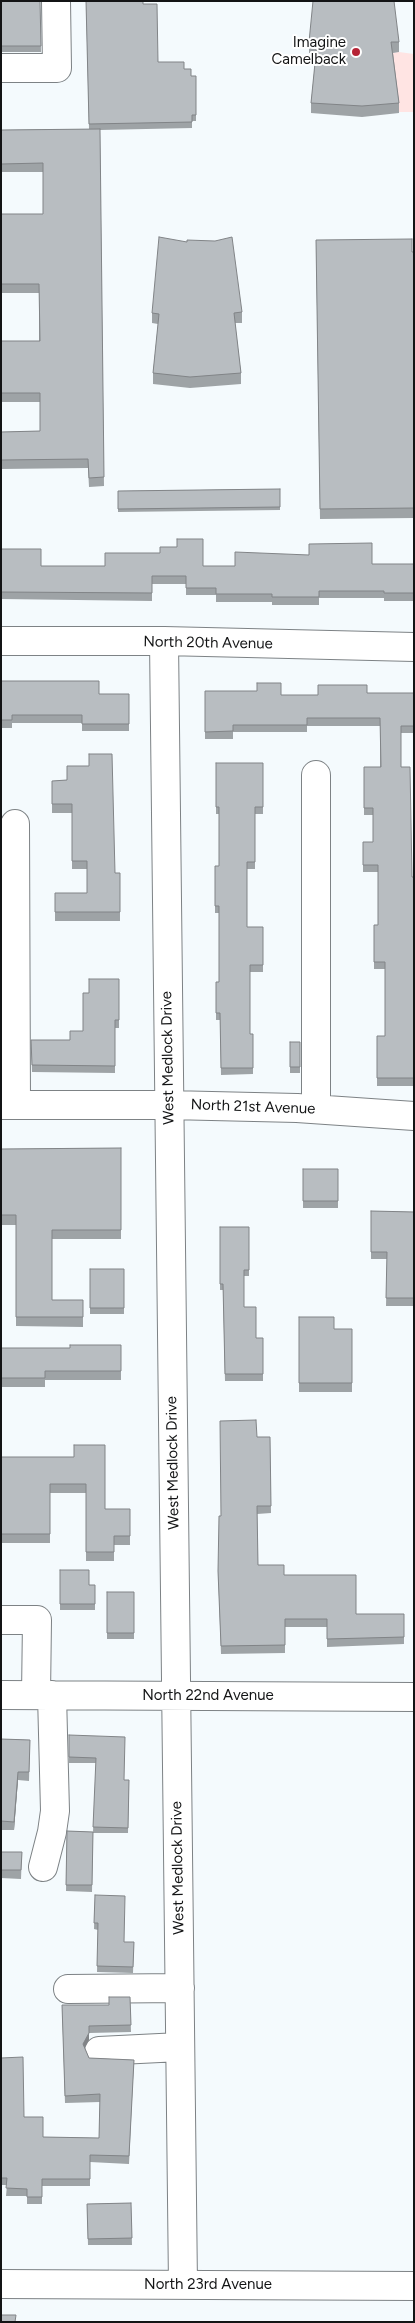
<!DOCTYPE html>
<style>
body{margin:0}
#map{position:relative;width:415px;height:2323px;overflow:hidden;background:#f4fafd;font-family:Figtree,sans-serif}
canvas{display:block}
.frame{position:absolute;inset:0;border:2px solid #131415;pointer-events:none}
</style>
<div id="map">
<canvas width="415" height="2323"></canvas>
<div class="frame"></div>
</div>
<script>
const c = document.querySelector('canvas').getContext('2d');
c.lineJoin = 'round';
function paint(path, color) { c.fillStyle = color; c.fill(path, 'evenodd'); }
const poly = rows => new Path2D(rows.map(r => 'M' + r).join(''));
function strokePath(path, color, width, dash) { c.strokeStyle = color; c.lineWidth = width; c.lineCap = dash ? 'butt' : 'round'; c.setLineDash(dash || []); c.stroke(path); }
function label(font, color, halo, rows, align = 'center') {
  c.font = font + ' Figtree,sans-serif'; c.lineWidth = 4; c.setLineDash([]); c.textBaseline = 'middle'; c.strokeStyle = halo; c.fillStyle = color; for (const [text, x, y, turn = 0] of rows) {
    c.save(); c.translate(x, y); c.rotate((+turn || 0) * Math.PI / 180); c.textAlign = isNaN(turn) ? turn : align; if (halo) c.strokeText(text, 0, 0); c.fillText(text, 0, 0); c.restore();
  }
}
paint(poly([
 [399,52,414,54,414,112,399,112,391,53]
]), '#ffe4e3');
const minor = poly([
 [1,68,57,68,56,1],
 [1,641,164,641,414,647],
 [164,641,183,2285],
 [316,775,316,1109],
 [15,824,16,1105],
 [1,1105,169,1105,297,1108,414,1116],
 [1,1620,37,1620,36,1695],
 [1,1695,414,1697],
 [43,1867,52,1832,55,1811,52,1695],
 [68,1989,180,1988],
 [99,2051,180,2047],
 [1,2284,414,2286]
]);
strokePath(minor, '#7d8285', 30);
strokePath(minor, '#fff', 28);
paint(poly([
 [1,1,40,1,41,52,1,52],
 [86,1,143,4,158,62,184,69,191,76,196,76,196,121,192,121,192,128,100,130,104,486,89,487,88,468,1,469,1,432,40,431,40,402,1,402,1,341,39,341,39,293,1,293,1,214,43,214,43,172,1,172,1,130,89,129],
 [309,42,399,42,399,52,393,53,399,103,399,113,362,117,311,113,311,103,316,54,309,53],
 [316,240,414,252,414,518,320,519],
 [242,312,242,323,235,323,241,373,241,384,190,388,153,384,153,373,158,324,152,323,152,313],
 [280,489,280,510,118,512,118,491],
 [1,549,41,566,235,566,414,564,414,601,384,601,384,598,319,598,319,605,272,605,272,602,216,602,216,595,186,595,186,584,152,584,152,601,1,599],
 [1,681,99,694,129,694,129,731,82,731,82,723,12,723,12,728,1,728],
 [205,691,281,695,318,695,367,693,414,693,414,733,401,733,401,767,412,877,414,877,414,1086,377,1086,377,1036,385,1036,385,969,374,969,374,925,378,925,378,872,363,872,363,842,373,842,373,815,364,815,364,767,380,767,380,726,307,726,307,732,233,732,233,739,205,739],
 [216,763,263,763,263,814,255,814,255,869,247,869,247,927,263,927,263,972,250,972,250,1034,253,1034,253,1074,221,1075,220,1020,216,1020,216,982,219,982,219,913,215,913,215,866,219,866,219,814,216,814],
 [67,780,115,873,120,873,120,921,55,921,55,893,87,893,87,869,72,869,72,813,52,813,52,781],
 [119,979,119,1028,115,1028,115,1073,32,1072,31,1040,70,1040,83,1031,89,993],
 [290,1042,300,1042,300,1073,290,1073],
 [121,1148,121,1239,52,1239,52,1300,83,1300,83,1327,16,1326,16,1225,1,1225,1,1149],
 [303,1169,338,1169,338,1208,303,1208],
 [371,1211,414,1212,414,1306,386,1306,387,1259,371,1259],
 [220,1227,249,1227,249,1276,244,1276,244,1307,256,1338,263,1338,263,1381,225,1381,223,1290,220,1290],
 [90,1269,124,1269,124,1314,90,1314],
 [299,1317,334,1329,352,1329,352,1392,299,1392],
 [121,1345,121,1380,45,1380,45,1387,1,1387,1,1348,70,1348],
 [257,1437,270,1437,271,1513,257,1514,258,1565,284,1575,356,1614,404,1614,404,1644,327,1647,327,1627,285,1627,285,1653,221,1654,218,1571,221,1516],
 [1,1457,74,1457,105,1509,130,1509,130,1545,114,1545,114,1561,86,1561,86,1493,50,1493,50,1543,1,1543],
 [60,1570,89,1585,95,1585,95,1610,60,1610],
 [107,1592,134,1592,134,1639,107,1639],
 [69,1735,124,1780,129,1780,128,1833,93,1833,92,1892,66,1891,67,1831,93,1832,96,1763,69,1763],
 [1,1739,30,1740,29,1781,18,1780,14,1830,1,1830],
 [1,1852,22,1852,21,1879,1,1878],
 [95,1895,124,1942,134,1942,133,1973,97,1972,98,1930,94,1929],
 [130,1997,131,2032,89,2033,89,2040,85,2048,89,2058,134,2060,129,2164,90,2162,90,2186,42,2186,42,2204,27,2204,27,2196,6,2196,7,2185,1,2185,1,2058,24,2117,43,2137,99,2138,100,2102,65,2103,62,2005,109,2005],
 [131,2203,132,2245,88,2245,87,2204]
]), '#9ea3a6');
paint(poly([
 [18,1772,18,1780,14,1830,14,1822],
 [89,2033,89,2040,83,2051,83,2044]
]), '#818487');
const building = poly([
 [1,1,40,1,41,46,1,46,1,1],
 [86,1,143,1,143,4,157,4,158,62,184,62,184,69,191,69,191,76,196,76,196,115,192,115,192,122,89,124,86,1],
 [313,1,394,1,399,42,391,42,399,103,362,106,311,103,317,43,309,42,313,1],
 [100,129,104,477,89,478,88,459,1,460,1,432,40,431,40,393,1,393,1,341,40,341,39,284,1,284,1,214,43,214,43,163,1,164,1,130,100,129],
 [159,237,187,242,187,240,215,241,232,237,242,312,234,313,241,373,190,377,153,373,159,314,152,313,159,237],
 [412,239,412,252,414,252,414,508,320,509,316,240,412,239],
 [280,489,280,507,118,509,118,491,280,489],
 [177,539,203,539,203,566,235,566,235,552,309,555,309,544,372,543,372,564,414,564,414,593,384,593,384,591,319,591,319,597,272,597,272,594,216,594,216,588,186,588,186,576,152,576,152,593,1,592,1,549,41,549,41,566,105,566,105,553,160,553,160,547,177,547,177,539],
 [1,681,99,681,99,694,129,694,129,724,82,724,82,715,12,715,12,720,1,720,1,681],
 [257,683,281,683,281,695,318,695,318,685,367,685,367,693,414,693,414,726,401,726,401,767,410,767,412,877,414,877,414,1078,377,1078,377,1036,385,1036,385,962,374,962,374,925,378,925,378,865,363,865,363,842,373,842,373,808,364,808,364,767,381,767,380,718,307,718,307,725,233,725,233,731,205,732,205,691,257,691,257,683],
 [89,754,112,754,115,873,120,873,120,912,55,912,55,893,87,893,87,861,72,861,72,804,52,804,52,781,67,780,67,766,89,766,89,754],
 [216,763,263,763,263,807,255,807,255,862,247,862,247,927,263,927,263,965,250,965,250,1034,253,1034,253,1068,221,1068,220,1013,216,1013,216,982,219,982,219,906,215,906,215,866,219,866,219,807,216,807,216,763],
 [89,979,119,979,119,1020,115,1020,115,1066,32,1065,31,1040,70,1040,70,1031,83,1031,83,993,89,993,89,979],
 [290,1042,300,1042,300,1067,290,1067,290,1042],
 [121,1148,121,1230,52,1230,52,1300,83,1300,83,1317,16,1317,16,1215,1,1215,1,1149,121,1148],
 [303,1169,338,1169,338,1201,303,1201,303,1169],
 [371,1211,414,1212,414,1298,386,1298,387,1252,371,1252,371,1211],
 [220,1227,249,1227,249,1270,244,1270,244,1307,256,1307,256,1338,263,1338,263,1374,225,1374,223,1284,220,1284,220,1227],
 [90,1269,124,1269,124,1308,90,1308,90,1269],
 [299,1317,334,1317,334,1329,352,1329,352,1383,299,1383,299,1317],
 [70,1345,121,1345,121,1371,45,1371,45,1378,1,1378,1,1348,70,1348,70,1345],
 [256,1420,257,1437,270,1437,271,1506,257,1506,258,1565,284,1565,284,1575,356,1575,356,1614,404,1614,404,1637,327,1639,327,1619,285,1619,285,1645,221,1646,218,1571,219,1516,221,1516,220,1421,256,1420],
 [74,1445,105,1445,105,1509,130,1509,130,1536,114,1536,114,1552,86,1552,86,1484,50,1484,50,1534,1,1534,1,1457,74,1457,74,1445],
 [60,1570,89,1570,89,1585,95,1585,95,1604,60,1604,60,1570],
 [107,1592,134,1592,134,1633,107,1633,107,1592],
 [69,1735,125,1737,124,1780,129,1780,128,1828,93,1827,96,1758,69,1757,69,1735],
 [1,1739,30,1740,29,1772,18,1772,14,1822,1,1821,1,1739],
 [67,1831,93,1832,92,1885,66,1885,67,1831],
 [1,1852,22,1852,21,1870,1,1870,1,1852],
 [95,1895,125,1896,124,1942,134,1942,133,1967,97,1966,98,1923,94,1923,95,1895],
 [109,1997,130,1997,131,2025,89,2026,89,2033,83,2044,89,2058,134,2060,129,2156,90,2155,90,2179,42,2179,42,2197,27,2197,27,2189,6,2188,7,2178,1,2178,1,2058,23,2057,24,2117,43,2117,43,2137,99,2138,100,2094,65,2096,62,2005,109,2005,109,1997],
 [131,2203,132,2238,88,2239,87,2204,131,2203],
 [1,2315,16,2315,15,2322,1,2322,1,2315]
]);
paint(building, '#b8bdc1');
strokePath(building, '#818487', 1);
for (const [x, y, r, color] of [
 [356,52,5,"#b62436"]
]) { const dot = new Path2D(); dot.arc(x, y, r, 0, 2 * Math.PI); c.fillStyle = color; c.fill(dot); strokePath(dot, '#fff', 2); }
label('15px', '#131415', '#fff', [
 ["Imagine",346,43],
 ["Camelback",346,60]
], 'right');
label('15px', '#131415', '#fff', [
 ["North 20th Avenue",208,643,1],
 ["West Medlock Drive",168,1058,-91],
 ["North 21st Avenue",253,1107,2],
 ["West Medlock Drive",173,1463,-91],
 ["North 22nd Avenue",208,1696],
 ["West Medlock Drive",178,1868,-91],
 ["North 23rd Avenue",208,2285]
]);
</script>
